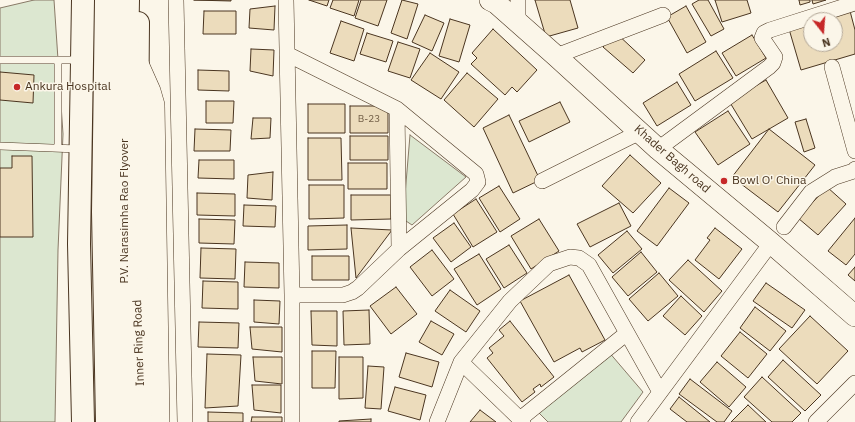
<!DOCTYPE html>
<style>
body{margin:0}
#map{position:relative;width:855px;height:422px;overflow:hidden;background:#fbf6e9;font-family:"IBM Plex Sans",sans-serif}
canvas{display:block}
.north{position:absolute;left:803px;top:12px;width:40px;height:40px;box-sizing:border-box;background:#fbf6e9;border:1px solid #b4a999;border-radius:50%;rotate:163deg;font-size:11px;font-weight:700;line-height:16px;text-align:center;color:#4a3520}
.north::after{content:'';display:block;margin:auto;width:14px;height:18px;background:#c62828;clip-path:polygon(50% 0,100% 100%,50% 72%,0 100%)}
</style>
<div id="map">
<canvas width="855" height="422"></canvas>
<div class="north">N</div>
</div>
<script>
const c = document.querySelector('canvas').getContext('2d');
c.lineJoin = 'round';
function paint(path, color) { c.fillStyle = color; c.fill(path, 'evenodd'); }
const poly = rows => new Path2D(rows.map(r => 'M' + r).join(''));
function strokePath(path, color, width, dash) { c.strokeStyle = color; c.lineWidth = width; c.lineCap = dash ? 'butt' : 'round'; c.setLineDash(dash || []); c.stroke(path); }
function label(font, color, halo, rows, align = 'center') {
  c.font = font + ' "IBM Plex Sans",sans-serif'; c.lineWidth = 3; c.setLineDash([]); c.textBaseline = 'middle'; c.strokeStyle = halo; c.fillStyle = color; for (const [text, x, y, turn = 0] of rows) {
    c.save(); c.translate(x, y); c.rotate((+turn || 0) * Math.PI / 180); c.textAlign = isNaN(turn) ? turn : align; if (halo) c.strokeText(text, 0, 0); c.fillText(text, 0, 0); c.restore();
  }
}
const green = poly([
 [34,0,54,0,63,134,58,250,55,422,0,422,0,8,34,0],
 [410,135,466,177,412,225,403,219,410,135],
 [608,351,643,392,621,422,548,422,534,408,608,351]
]);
paint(green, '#dce7d0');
strokePath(green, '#887966', 1);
const building = poly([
 [194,0,231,0,231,1,194,0],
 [309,0,329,0,327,6,309,0],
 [333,0,359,0,354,16,330,8,333,0],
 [361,0,387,0,378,26,355,18,361,0],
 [402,0,418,4,407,39,391,33,402,0],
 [535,0,570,0,578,28,546,37,535,0],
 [699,0,708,0,724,29,711,36,692,4,699,0],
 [715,0,747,0,751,13,722,22,715,0],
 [799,0,810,0,810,2,800,5,799,0],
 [812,0,826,0,813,4,812,0],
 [275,6,274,30,249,28,250,9,275,6],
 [686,6,706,42,687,53,667,17,686,6],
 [204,11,236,11,236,34,203,34,204,11],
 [850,11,855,30,855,54,801,70,789,29,811,22,811,44,835,44,835,20,819,20,850,11],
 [425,15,444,23,432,51,412,42,425,15],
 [450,19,470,25,459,62,439,56,450,19],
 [341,21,364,29,354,61,330,53,341,21],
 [493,29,537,70,517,92,512,87,505,95,471,64,477,58,472,53,493,29],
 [367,33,393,41,386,62,360,54,367,33],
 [616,33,645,60,633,73,603,47,616,33],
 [752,35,766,58,736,76,722,53,752,35],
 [398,42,420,49,410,78,388,71,398,42],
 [251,49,274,50,273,76,250,71,251,49],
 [716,51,733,78,695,101,679,74,716,51],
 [430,53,459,72,441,99,411,80,430,53],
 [198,70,229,71,229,91,198,90,198,70],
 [0,72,34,75,33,103,0,100,0,72],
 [467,73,498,99,474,127,444,100,467,73],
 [766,80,788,118,752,139,729,101,766,80],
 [677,82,691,105,657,126,643,103,677,82],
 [206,101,234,101,233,123,206,123,206,101],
 [560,102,570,122,529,142,519,121,560,102],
 [308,104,345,104,345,133,308,133,308,104],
 [350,106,388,106,388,133,350,133,350,106],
 [728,111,750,144,718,165,695,132,728,111],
 [509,115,540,180,513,193,483,128,509,115],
 [253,118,271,118,270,138,251,139,253,118],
 [806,119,815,148,804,152,795,122,806,119],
 [195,129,231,130,230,151,194,151,195,129],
 [769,129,815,165,778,212,732,177,769,129],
 [350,136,388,136,388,160,350,160,350,136],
 [308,138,341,138,342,180,308,180,308,138],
 [630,155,661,183,633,213,602,186,630,155],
 [12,156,32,156,33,237,0,237,0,168,12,168,12,156],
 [199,160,234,160,234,179,198,178,199,160],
 [348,163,387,163,387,189,348,189,348,163],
 [273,172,272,200,247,198,248,175,273,172],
 [309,185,344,185,344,218,309,219,309,185],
 [499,186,520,219,500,232,479,198,499,186],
 [827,187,846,204,818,235,798,218,827,187],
 [669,188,689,203,657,246,637,231,669,188],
 [197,193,235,194,235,216,197,215,197,193],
 [351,195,391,195,391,219,351,220,351,195],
 [476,199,497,232,473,247,453,214,476,199],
 [619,203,631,226,590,247,577,224,619,203],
 [244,205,276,206,275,227,243,226,244,205],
 [855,218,855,254,846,265,828,251,855,218],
 [199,219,235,220,234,244,199,243,199,219],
 [539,219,559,251,531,269,511,236,539,219],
 [454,223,471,247,451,262,433,238,454,223],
 [347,225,347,249,308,250,308,226,347,225],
 [351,228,392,230,356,278,351,228],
 [715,228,742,249,719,279,695,260,710,240,707,238,715,228],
 [627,231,642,249,613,273,598,255,627,231],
 [509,245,527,273,504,288,486,259,509,245],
 [201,248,236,249,235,279,200,278,201,248],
 [432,250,454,279,432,296,410,267,432,250],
 [641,252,657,272,628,296,612,277,641,252],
 [479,254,501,289,477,305,454,269,479,254],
 [312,256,349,256,349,280,312,280,312,256],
 [688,260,722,291,704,312,669,280,688,260],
 [245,262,279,263,279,288,244,287,245,262],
 [855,267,855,281,848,275,855,267],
 [659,273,678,296,648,321,629,299,659,273],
 [569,275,605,340,582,352,580,348,554,362,520,301,569,275],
 [203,281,238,282,238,309,202,308,203,281],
 [766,283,805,310,792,328,753,301,766,283],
 [396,287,417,314,391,334,370,306,396,287],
 [450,290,480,311,466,332,435,311,450,290],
 [681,296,702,316,685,335,663,316,681,296],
 [254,300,280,301,279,324,254,322,254,300],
 [755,307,786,331,770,351,740,328,755,307],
 [369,310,370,344,344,345,343,311,369,310],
 [311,311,337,311,337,346,312,345,311,311],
 [810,316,848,351,817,384,779,349,810,316],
 [431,321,454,334,442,355,419,342,431,321],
 [510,321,554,377,541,387,540,384,533,389,535,392,522,402,487,358,493,353,489,348,504,336,499,330,510,321],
 [199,322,239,323,238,348,198,347,199,322],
 [250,327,282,327,282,352,252,349,250,327],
 [740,332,767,354,748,378,721,356,740,332],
 [312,351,336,351,335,388,312,388,312,351],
 [406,353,439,362,432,387,399,377,406,353],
 [207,354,241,355,238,406,205,408,207,354],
 [253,357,282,357,282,384,255,381,253,357],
 [339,357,363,357,363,398,339,399,339,357],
 [783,360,821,395,805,411,768,377,783,360],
 [717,362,746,387,729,407,700,382,717,362],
 [368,366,384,367,381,409,365,408,368,366],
 [762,377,801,413,792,422,772,422,744,397,762,377],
 [690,379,732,411,724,422,717,422,679,394,690,379],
 [252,385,281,385,281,413,254,410,252,385],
 [395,387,426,395,420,420,388,411,395,387],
 [679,397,710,422,687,422,670,409,679,397],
 [748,405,766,422,731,422,748,405],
 [480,410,496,422,470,422,480,410],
 [208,412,243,413,243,422,208,422,208,412],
 [252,417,282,417,282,422,251,422,252,417],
 [371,419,371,422,339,422,339,421,371,419]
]);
paint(building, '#ecdcbc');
strokePath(building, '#4a3520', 1);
const lane = poly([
 [0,60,80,60],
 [58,60,58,147],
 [0,146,78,149]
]);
const street = poly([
 [176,0,185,422],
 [286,0,292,295,292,422],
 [518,0,518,23],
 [287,54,397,109,476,174,478,182,472,190,399,249],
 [556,56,663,15],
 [832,67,855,151],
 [658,149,769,67,773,63,775,57,762,38,764,33,770,30,855,3],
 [542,181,640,132],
 [784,227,811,192,835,177,854,171,855,169],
 [292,295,343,295,352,292,358,288,399,249,397,109],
 [461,362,523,422],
 [520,419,627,333],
 [437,422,461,362,510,301,549,264,570,257,579,258,589,265,660,392],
 [638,422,771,243],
 [816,422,855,383]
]);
const secondary = poly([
 [490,0,496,3,556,56,658,149,771,243,855,316],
 [138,64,150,91,154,105,159,422]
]);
const primary = poly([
 [138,23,136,259,141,422],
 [83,422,79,244,83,0]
]);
const highway = poly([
 [106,0,103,212,107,422],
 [128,0,124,212,128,422]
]);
strokePath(lane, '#4a3520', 8);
strokePath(street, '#4a3520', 16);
strokePath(secondary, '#4a3520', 22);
strokePath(primary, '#4a3520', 24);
strokePath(highway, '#4a3520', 24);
strokePath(lane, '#fbf6e9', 7);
strokePath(street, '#fbf6e9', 15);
strokePath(secondary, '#fbf6e9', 21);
strokePath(primary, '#fbf6e9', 22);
strokePath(highway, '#fbf6e9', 22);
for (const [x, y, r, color] of [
 [17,87,4,"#c62828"],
 [724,181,4,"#c62828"]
]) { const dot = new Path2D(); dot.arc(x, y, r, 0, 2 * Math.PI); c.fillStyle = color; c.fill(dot); strokePath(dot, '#fbf6e9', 1.5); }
label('10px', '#725f47', null, [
 ["B-23",369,119]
]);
label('12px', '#4a3520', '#fbf6e9', [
 ["Ankura Hospital",25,87],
 ["Bowl O' China",732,181]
], 'left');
label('12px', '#4a3520', '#fbf6e9', [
 ["Khader Bagh road",672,159,41],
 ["P.V. Narasimha Rao Flyover",125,211,-90],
 ["Inner Ring Road",139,343,-92]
]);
</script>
